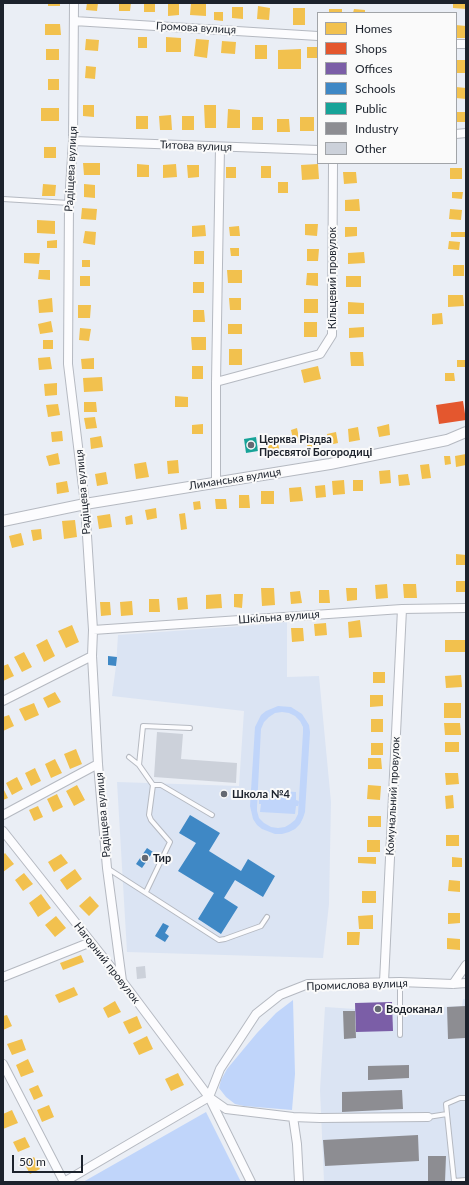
<!DOCTYPE html>
<meta charset="utf-8">
<style>
body{margin:0}
#map{position:relative;width:469px;height:1185px;overflow:hidden;background:#eaeef5;font-family:Lato,sans-serif}
canvas{display:block}
.frame{position:absolute;inset:0;border:4px solid #1c222c;pointer-events:none}
.legend{position:absolute;left:317px;top:12px;width:140px;height:152px;box-sizing:border-box;background:#fafafa;border:1px solid #a1a4a8;margin:0;padding:5px 7px;list-style:none;font-size:12px;color:#1c222c}
.legend li{display:flex;align-items:center;gap:8px;height:20px}
.legend b{width:20px;border:1px solid #a1a4a8}
.scale{position:absolute;left:12px;top:1155px;width:71px;height:18px;box-sizing:border-box;border:2px solid #1c222c;border-top:0;padding-left:5px;font-size:12px;line-height:14px;white-space:nowrap;color:#1c222c;-webkit-text-stroke:3px #fafafa;paint-order:stroke}
</style>
<div id="map">
<canvas width="469" height="1185"></canvas>
<div class="frame"></div>
<ul class="legend">
<li><b style="height:11px;background:#f2c14e"></b>Homes</li>
<li><b style="height:11px;background:#e4572e"></b>Shops</li>
<li><b style="height:11px;background:#7b5ea7"></b>Offices</li>
<li><b style="height:11px;background:#3f88c5"></b>Schools</li>
<li><b style="height:11px;background:#17a398"></b>Public</li>
<li><b style="height:11px;background:#8d8d92"></b>Industry</li>
<li><b style="height:11px;background:#ccd1da"></b>Other</li>
</ul>
<div class="scale">50 m</div>
</div>
<script>
const c = document.querySelector('canvas').getContext('2d');
c.lineJoin = 'round';
function paint(path, color) { c.fillStyle = color; c.fill(path, 'evenodd'); }
const poly = rows => new Path2D(rows.map(r => 'M' + r).join(''));
function strokePath(path, color, width, dash) { c.strokeStyle = color; c.lineWidth = width; c.lineCap = dash ? 'butt' : 'round'; c.setLineDash(dash || []); c.stroke(path); }
function label(font, color, halo, rows, align = 'center') {
  c.font = font + ' Lato,sans-serif'; c.lineWidth = 4; c.setLineDash([]); c.textBaseline = 'middle'; c.strokeStyle = halo; c.fillStyle = color; for (const [text, x, y, turn = 0] of rows) {
    c.save(); c.translate(x, y); c.rotate((+turn || 0) * Math.PI / 180); c.textAlign = isNaN(turn) ? turn : align; if (halo) c.strokeText(text, 0, 0); c.fillText(text, 0, 0); c.restore();
  }
}
paint(poly([
 [287,622,287,677,319,676,331,802,329,904,323,958,127,952,117,782,239,786,244,711,112,696,116,666,118,635,258,625],
 [463,999,466,999,466,1182,324,1182,320,1090,325,1007,355,1009,355,1003,392,1002,393,1009,462,1006]
]), '#dbe4f3');
paint(poly([
 [278,706,291,707,302,714,309,725,310,732,305,812,303,818,300,824,295,829,289,832,282,834,275,834,262,829,257,825,253,819,250,806,255,727,261,715,266,711],
 [282,712,289,713,295,716,300,721,303,727,303,732,298,814,295,820,290,824,285,827,278,828,271,827,264,823,259,818,257,811,257,807,261,729,264,722,269,717,275,713],
 [262,790,296,792,296,800,299,801,298,806,296,806,295,814,260,812,261,804,259,804,259,796,261,796],
 [293,1000,295,1074,292,1110,244,1106,235,1104,226,1097,219,1088,221,1080,227,1069,257,1033,276,1013],
 [206,1112,241,1182,83,1182]
]), '#c0d5fa');
paint(poly([
 [48,3,60,3,60,6,48,6],
 [87,3,98,3,97,11,86,10],
 [119,3,131,3,130,11,119,11],
 [144,3,155,3,155,12,144,12],
 [168,3,179,3,179,15,168,16],
 [191,3,206,4,206,16,190,15],
 [453,3,466,3,466,9,453,8],
 [258,6,270,8,269,20,257,19],
 [232,7,243,7,243,19,232,18],
 [293,8,305,8,305,25,293,25],
 [329,9,342,9,342,13,329,13],
 [354,9,365,10,365,13,353,13],
 [214,12,223,12,223,21,214,20],
 [45,24,60,24,61,35,45,35],
 [456,25,466,26,466,38,456,38],
 [138,37,147,37,147,48,138,48],
 [166,37,181,38,181,52,166,52],
 [86,39,99,40,98,51,85,50],
 [196,39,209,40,207,58,194,56],
 [222,41,236,42,235,54,221,53],
 [255,45,267,45,267,59,255,59],
 [307,47,318,47,318,58,307,58],
 [46,49,59,49,59,60,46,60],
 [301,49,301,69,278,69,278,50],
 [456,60,466,60,466,73,456,73],
 [86,66,96,67,95,79,85,78],
 [48,79,59,79,59,90,48,90],
 [456,87,466,88,466,99,456,98],
 [83,105,94,105,94,117,83,116],
 [204,105,216,105,216,128,205,128],
 [41,108,59,108,59,121,41,121],
 [228,109,240,110,240,128,227,128],
 [456,112,465,112,465,122,456,122],
 [171,115,172,130,160,130,159,116],
 [136,116,148,116,148,129,136,129],
 [182,116,194,116,194,130,182,130],
 [252,117,263,117,263,130,252,130],
 [300,117,314,117,314,131,300,131],
 [277,119,289,119,290,132,277,132],
 [44,147,56,147,56,158,44,158],
 [83,163,100,163,100,175,84,175],
 [137,164,149,165,149,177,137,177],
 [176,164,177,177,163,178,163,165],
 [318,164,319,179,302,180,301,165],
 [187,165,199,165,199,177,188,178],
 [261,166,271,166,271,178,261,178],
 [226,167,236,167,236,178,226,178],
 [450,168,462,168,462,179,450,179],
 [343,172,356,172,357,183,344,184],
 [278,182,288,182,288,193,278,193],
 [43,184,56,185,55,196,42,196],
 [84,184,95,185,95,198,84,197],
 [452,192,463,192,462,199,452,198],
 [359,199,360,211,345,211,345,200],
 [82,208,97,209,96,220,81,219],
 [450,209,462,210,461,220,449,219],
 [37,220,55,221,55,234,37,233],
 [305,224,318,224,317,236,305,235],
 [205,225,206,236,192,237,192,226],
 [239,226,240,236,230,236,229,227],
 [345,227,357,227,357,236,345,237],
 [85,231,96,232,95,245,83,243],
 [451,232,465,232,465,237,451,237],
 [57,240,57,248,47,248,47,241],
 [449,241,460,242,459,250,448,249],
 [230,248,239,248,239,256,231,256],
 [307,249,319,249,318,261,307,261],
 [194,251,204,251,204,264,194,264],
 [364,252,365,263,348,264,348,253],
 [24,253,40,253,39,264,24,263],
 [82,260,90,260,90,267,82,267],
 [453,265,464,265,464,276,453,276],
 [39,270,50,270,50,280,38,279],
 [227,270,242,270,242,283,228,283],
 [307,273,318,273,318,286,306,285],
 [80,276,90,276,90,286,80,286],
 [346,276,361,276,361,287,346,287],
 [193,282,204,282,204,293,193,293],
 [448,295,463,295,464,306,448,307],
 [52,298,53,312,39,313,38,300],
 [229,298,241,298,241,310,230,310],
 [304,299,318,299,318,313,304,313],
 [348,302,364,303,364,314,348,314],
 [78,305,91,305,90,318,78,318],
 [193,310,204,310,205,322,193,322],
 [442,313,443,324,432,325,432,314],
 [51,321,53,332,40,334,38,324],
 [304,322,317,322,317,337,304,337],
 [228,324,242,324,242,334,228,334],
 [364,327,364,337,349,338,349,328],
 [80,328,91,329,89,341,79,340],
 [191,337,206,337,206,350,192,350],
 [43,340,53,340,53,349,43,349],
 [229,349,242,349,242,365,229,365],
 [350,352,363,352,364,366,351,366],
 [50,357,52,369,39,370,38,358],
 [94,358,94,369,82,369,81,359],
 [457,360,466,360,466,367,457,367],
 [192,366,203,366,203,379,192,379],
 [318,366,321,379,304,383,301,370],
 [445,373,454,373,455,381,445,381],
 [102,377,103,391,84,392,83,378],
 [57,383,57,395,45,396,44,384],
 [175,396,188,397,188,407,175,407],
 [84,402,96,402,97,412,84,412],
 [58,404,60,415,48,417,46,405],
 [95,417,97,428,86,429,84,418],
 [203,424,203,434,192,434,192,425],
 [389,424,390,435,379,437,377,427],
 [358,427,360,440,349,442,348,429],
 [297,428,300,443,294,444,291,430],
 [62,431,63,441,52,442,51,432],
 [336,432,338,443,329,445,327,434],
 [101,436,103,447,91,449,90,438],
 [316,437,318,448,308,450,306,439],
 [277,438,280,453,268,455,265,440],
 [58,453,60,464,49,466,46,456],
 [466,454,466,465,456,467,455,456],
 [444,456,450,456,451,464,445,465],
 [178,460,179,473,168,474,167,461],
 [146,462,149,477,136,479,134,464],
 [429,464,431,478,422,479,420,465],
 [390,470,391,483,380,484,379,471],
 [106,472,108,484,97,486,95,474],
 [408,474,410,485,399,486,398,475],
 [344,480,345,494,333,495,332,481],
 [353,480,363,480,363,491,353,491],
 [67,481,69,492,57,494,56,483],
 [325,485,326,497,316,498,315,486],
 [301,487,303,501,290,502,289,488],
 [261,491,274,491,274,504,261,504],
 [239,495,249,495,250,508,239,508],
 [215,499,226,499,227,509,216,509],
 [200,501,201,509,194,510,193,502],
 [156,508,157,518,147,520,145,510],
 [185,513,187,529,181,530,179,514],
 [110,514,112,527,99,529,97,516],
 [132,515,133,524,126,525,125,517],
 [75,520,77,537,64,539,62,521],
 [41,529,42,539,33,541,31,530],
 [21,533,24,545,12,548,9,536],
 [456,554,466,555,466,565,456,565],
 [456,581,466,581,466,592,456,592],
 [387,584,388,598,376,599,375,585],
 [403,584,416,584,417,598,404,598],
 [261,588,274,588,275,605,262,606],
 [346,588,357,588,357,600,347,601],
 [319,590,329,590,330,603,319,603],
 [300,591,302,603,291,604,290,592],
 [221,594,222,608,206,609,206,595],
 [234,594,243,594,242,608,234,607],
 [187,597,188,609,178,610,177,598],
 [149,599,159,599,160,612,149,612],
 [132,601,133,615,121,616,120,602],
 [100,602,110,602,111,615,101,616],
 [360,620,362,637,349,638,348,622],
 [326,623,327,635,315,636,314,624],
 [72,625,79,642,66,648,58,631],
 [291,628,303,628,304,641,292,642],
 [47,639,55,656,44,662,36,645],
 [445,640,465,640,465,652,445,652],
 [24,652,32,667,22,672,14,657],
 [8,664,14,676,3,681,3,666],
 [373,672,385,672,385,683,373,683],
 [461,675,462,687,446,688,445,676],
 [55,692,61,702,48,708,43,698],
 [370,695,383,695,383,706,370,707],
 [34,703,39,715,25,721,19,709],
 [444,703,461,703,461,718,444,718],
 [9,715,14,726,3,731,3,717],
 [371,719,383,719,383,732,371,732],
 [444,723,460,723,461,735,445,735],
 [445,742,459,742,459,752,445,752],
 [371,743,383,743,383,755,371,755],
 [76,749,82,764,70,769,64,754],
 [368,758,381,758,382,769,368,769],
 [55,759,62,773,51,778,45,764],
 [35,768,41,781,31,786,25,773],
 [445,773,458,773,459,784,446,785],
 [17,777,23,789,12,795,6,783],
 [77,785,85,800,74,806,66,791],
 [368,785,381,786,380,800,367,799],
 [3,788,8,798,3,800],
 [57,794,63,807,53,812,47,799],
 [453,795,454,808,446,809,445,796],
 [38,806,43,817,34,821,29,810],
 [368,816,381,816,381,827,368,827],
 [446,835,459,835,459,846,446,846],
 [367,840,380,840,380,852,367,852],
 [5,853,14,864,3,872,3,855],
 [61,854,68,863,54,872,48,862],
 [358,857,376,857,376,864,358,863],
 [452,857,462,858,462,867,452,867],
 [75,869,82,879,67,890,60,880],
 [24,873,33,884,23,891,15,880],
 [449,880,460,881,460,892,448,891],
 [362,891,376,891,376,903,362,903],
 [41,894,51,908,38,917,29,903],
 [90,896,99,906,89,916,79,906],
 [448,913,460,913,460,923,448,924],
 [373,915,373,929,359,929,358,916],
 [56,916,66,928,55,937,45,925],
 [347,932,360,932,359,945,347,945],
 [447,938,460,939,460,950,447,949],
 [81,955,84,962,63,970,60,963],
 [74,987,78,995,59,1003,55,995],
 [115,1001,121,1012,108,1018,103,1008],
 [7,1015,12,1026,3,1030,3,1016],
 [137,1016,142,1028,129,1034,123,1022],
 [147,1036,153,1049,139,1055,133,1043],
 [22,1039,26,1050,12,1055,7,1044],
 [28,1059,34,1072,21,1077,16,1065],
 [178,1073,184,1085,171,1091,165,1079],
 [38,1085,43,1096,34,1100,29,1089],
 [49,1105,54,1117,42,1122,37,1110],
 [12,1110,18,1123,3,1129,3,1114],
 [25,1137,30,1147,18,1152,13,1142],
 [34,1157,40,1169,30,1174,24,1163]
]), '#f2c14e');
paint(poly([
 [463,401,466,420,439,424,436,405]
]), '#e4572e');
paint(poly([
 [392,1002,393,1031,356,1032,355,1003]
]), '#7b5ea7');
paint(poly([
 [108,656,117,657,116,666,108,665],
 [190,815,220,833,209,851,241,871,248,859,275,876,263,897,235,880,224,898,238,907,221,934,198,919,214,893,178,871,196,843,179,833],
 [147,848,153,852,142,868,136,864],
 [163,923,169,926,165,933,169,936,165,942,155,936]
]), '#3f88c5');
paint(poly([
 [256,437,258,451,246,453,244,439]
]), '#17a398');
paint(poly([
 [466,1006,465,1038,448,1039,447,1007],
 [343,1011,355,1011,356,1038,344,1039],
 [409,1065,409,1078,368,1080,368,1066],
 [402,1090,403,1109,342,1112,342,1092],
 [418,1135,419,1161,325,1166,323,1140],
 [428,1156,446,1156,445,1182,428,1182]
]), '#8d8d92');
paint(poly([
 [157,732,183,734,181,759,237,763,236,783,154,777],
 [145,966,146,978,137,979,136,967]
]), '#ccd1da');
const service = poly([
 [3,199,69,203],
 [129,757,139,765],
 [153,785,161,785,212,815],
 [107,868,219,940,225,939,261,926,267,917],
 [146,892,170,842,151,820,149,815,153,785,139,765,143,726,190,728],
 [400,982,400,1035],
 [447,1114,446,1104,460,1098,466,1098],
 [428,1117,447,1114,454,1181,466,1180]
]);
const minor = poly([
 [74,3,73,141,69,203,68,364,85,504,93,630,92,656,98,764,107,868,122,981],
 [74,21,318,36],
 [456,44,466,44],
 [456,134,466,133],
 [73,141,318,150],
 [216,382,320,354,332,335,333,163],
 [216,482,216,382,220,147],
 [93,630,402,609,466,608],
 [3,701,92,656],
 [3,815,98,764],
 [3,831,122,981,209,1097,251,1182],
 [3,977,91,942],
 [384,982,402,609],
 [453,984,466,965],
 [3,1064,64,1182],
 [209,1097,220,1069,256,1014,280,995,308,984,400,982,453,984,466,983],
 [209,1097,226,1109,293,1117,320,1118,428,1117],
 [293,1117,297,1144,299,1182],
 [64,1182,209,1097]
]);
const tertiary = poly([
 [3,521,85,504,330,464,447,440,466,432]
]);
strokePath(service, '#b5b9c1', 6);
strokePath(minor, '#b5b9c1', 10);
strokePath(tertiary, '#b5b9c1', 12);
strokePath(service, '#fcfcfe', 4);
strokePath(minor, '#fcfcfe', 8);
strokePath(tertiary, '#fcfcfe', 10);
for (const [x, y, r, color] of [
 [251,445,4,"#646972"],
 [224,794,4,"#646972"],
 [145,858,4,"#646972"],
 [378,1009,4,"#646972"]
]) { const dot = new Path2D(); dot.arc(x, y, r, 0, 2 * Math.PI); c.fillStyle = color; c.fill(dot); strokePath(dot, '#fafafa', 1.5); }
label('11px', '#1c222c', '#fafafa', [
 ["Громова вулиця",196,28,3],
 ["Титова вулиця",196,146,2],
 ["Радіщева вулиця",71,169,-87],
 ["Кільцевий провулок",332,278,-90],
 ["Лиманська вулиця",235,479,-9],
 ["Радіщева вулиця",83,492,-95],
 ["Шкільна вулиця",279,617,-4],
 ["Комунальний провулок",393,796,-87],
 ["Радіщева вулиця",103,815,-95],
 ["Нагорний провулок",107,963,52],
 ["Промислова вулиця",357,985,-2]
]);
label('bold 11px', '#1c222c', '#fafafa', [
 ["Церква Різдва",259,439],
 ["Пресвятої Богородиці",259,452],
 ["Школа №4",232,794],
 ["Тир",153,858],
 ["Водоканал",386,1009]
], 'left');
</script>
